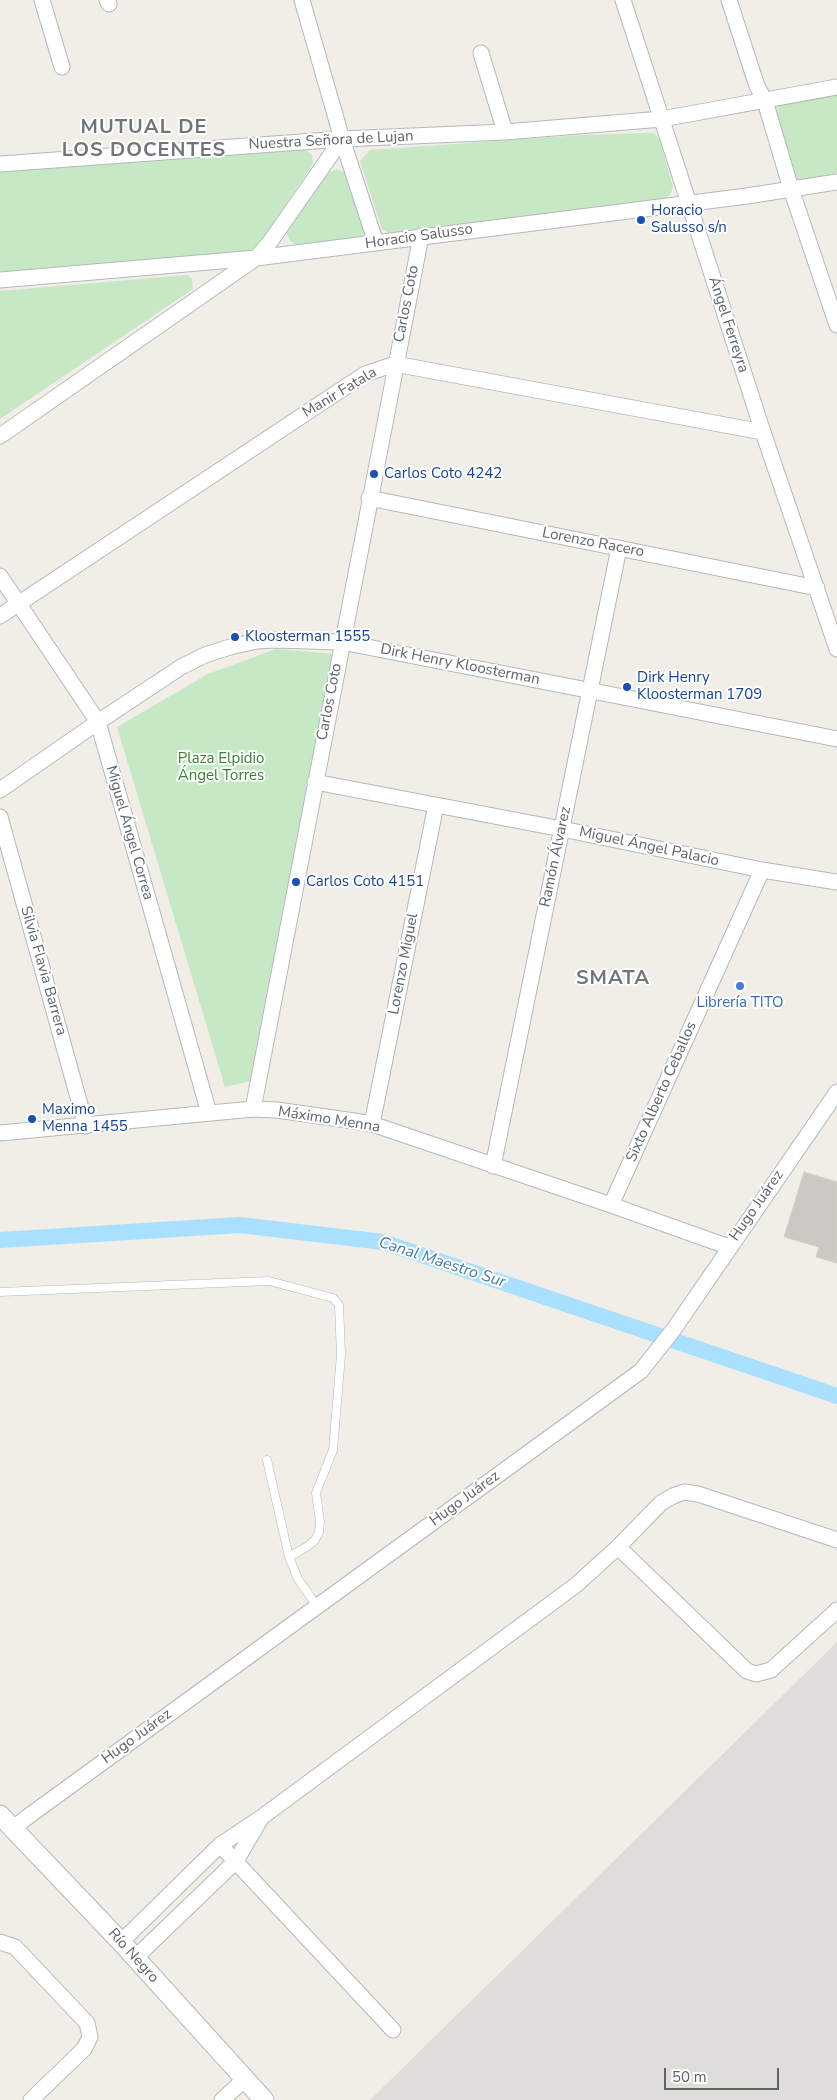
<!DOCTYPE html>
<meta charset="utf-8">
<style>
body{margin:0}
#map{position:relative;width:837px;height:2100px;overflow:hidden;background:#f0eee7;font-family:"Nunito Sans",sans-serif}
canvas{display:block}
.scale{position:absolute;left:664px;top:2068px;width:115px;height:22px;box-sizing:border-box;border:2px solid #5e6367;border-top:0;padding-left:6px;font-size:15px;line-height:18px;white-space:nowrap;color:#5e6367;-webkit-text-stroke:4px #fff;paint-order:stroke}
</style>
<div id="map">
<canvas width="837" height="2100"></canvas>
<div class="scale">50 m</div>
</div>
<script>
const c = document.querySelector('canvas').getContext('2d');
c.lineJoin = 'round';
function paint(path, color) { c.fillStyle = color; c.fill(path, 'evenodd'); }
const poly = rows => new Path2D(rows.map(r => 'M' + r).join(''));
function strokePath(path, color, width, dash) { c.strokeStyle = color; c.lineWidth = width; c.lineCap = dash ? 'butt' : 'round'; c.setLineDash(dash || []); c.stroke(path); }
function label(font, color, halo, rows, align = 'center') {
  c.font = font + ' "Nunito Sans",sans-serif'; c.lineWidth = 4; c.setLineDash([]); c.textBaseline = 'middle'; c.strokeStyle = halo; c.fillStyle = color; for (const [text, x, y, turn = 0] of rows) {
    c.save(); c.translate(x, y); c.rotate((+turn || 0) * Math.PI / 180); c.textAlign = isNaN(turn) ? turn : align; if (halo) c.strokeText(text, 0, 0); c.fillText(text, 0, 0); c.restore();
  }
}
paint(poly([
 [837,1642,837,2100,370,2100]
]), '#dfddd9');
paint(poly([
 [837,94,837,173,801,181,796,179,793,177,773,110,780,104],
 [650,133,655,134,660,141,673,187,670,195,664,199,392,235,382,229,360,161,370,150,581,135],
 [303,148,312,155,313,164,257,247,250,252,0,273,0,171],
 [337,169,347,174,365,228,363,236,356,241,298,247,290,241,286,232,327,173],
 [188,275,192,279,193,289,0,419,0,291],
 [276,649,335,654,250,1081,225,1087,117,727,208,674]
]), '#c6e8c4');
strokePath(poly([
 [0,1240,240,1225,383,1242,837,1396]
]), '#a9dfff', 16);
const building = poly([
 [804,1172,837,1182,837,1263,816,1257,819,1247,784,1237,804,1172]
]);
paint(building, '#ccc9c4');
strokePath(building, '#d5cfc5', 1);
const service = poly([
 [0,1292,269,1281,333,1298,339,1305,341,1355,333,1450,316,1493,320,1522,319,1532,315,1540,308,1546,289,1557],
 [267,1460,289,1557,298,1579,317,1606]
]);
const minor = poly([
 [42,0,62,67],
 [107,0,109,4],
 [302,0,342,139,376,243],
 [623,0,763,432,837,649],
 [729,0,757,86,765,101,791,189,837,325],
 [481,53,505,132],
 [0,164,342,139,505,132,662,119,837,87],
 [0,280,256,258,747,196,837,182],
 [0,436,256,258,270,242,342,139],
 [369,498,817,588],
 [0,576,98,722,209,1113],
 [0,616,365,374,395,364,763,432],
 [315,782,562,829,762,870,837,882],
 [0,790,98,722,181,667,205,655,230,647,257,641,274,640,342,642,837,739],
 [0,817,86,1126],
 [253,1109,421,236],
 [372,1124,436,805],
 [0,1133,253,1109,277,1110,354,1121,372,1124,611,1205,729,1247],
 [493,1166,619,548],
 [611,1205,762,870],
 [618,1547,747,1671,756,1674,771,1670,837,1610],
 [13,1829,26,1818,641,1371,674,1329,837,1092],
 [220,1845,393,2030],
 [0,1942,15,1947,87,2023,90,2037,84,2049,31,2100],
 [121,1942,220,1845,262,1817,576,1585,618,1547,661,1503,673,1496,684,1492,698,1494,837,1540],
 [135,1958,236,1861,260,1820],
 [222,2100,245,2079]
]);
const tertiary = poly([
 [0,1815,121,1942,264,2100]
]);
strokePath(service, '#b4b8bb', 9);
strokePath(minor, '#b4b8bb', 17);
strokePath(tertiary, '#b4b8bb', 21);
strokePath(service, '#fff', 8);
strokePath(minor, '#fff', 15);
strokePath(tertiary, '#fff', 19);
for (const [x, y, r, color] of [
 [641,220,5,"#1a4fb4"],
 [374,474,5,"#1a4fb4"],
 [235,637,5,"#1a4fb4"],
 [627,687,5,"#1a4fb4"],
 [296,882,5,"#1a4fb4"],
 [740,986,5,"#3f7fe0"],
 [32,1119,5,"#1a4fb4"]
]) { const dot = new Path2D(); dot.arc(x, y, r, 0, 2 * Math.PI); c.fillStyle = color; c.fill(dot); strokePath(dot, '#fff', 2); }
label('15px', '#5e6367', '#fff', [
 ["Nuestra Señora de Lujan",331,141,-3],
 ["Horacio Salusso",419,237,-8],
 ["Carlos Coto",407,304,-79],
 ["Ángel Ferreyra",728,325,72],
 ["Manir Fatala",340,393,-31],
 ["Lorenzo Racero",593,543,11],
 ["Dirk Henry Kloosterman",460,665,11],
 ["Carlos Coto",330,702,-79],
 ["Miguel Ángel Correa",129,833,74],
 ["Miguel Ángel Palacio",649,847,12],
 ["Ramón Álvarez",556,857,-78],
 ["Lorenzo Miguel",404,964,-79],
 ["Silvia Flavia Barrera",43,971,74],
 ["Sixto Alberto Ceballos",662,1092,-66],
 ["Máximo Menna",329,1120,9],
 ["Hugo Juárez",757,1206,-55],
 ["Hugo Juárez",465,1499,-36],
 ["Hugo Juárez",137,1737,-36],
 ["Río Negro",133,1956,48]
]);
label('15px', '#164399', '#fff', [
 ["Horacio",651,211],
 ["Salusso s/n",651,228],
 ["Carlos Coto 4242",384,474],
 ["Kloosterman 1555",245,637],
 ["Dirk Henry",637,678],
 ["Kloosterman 1709",637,695],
 ["Carlos Coto 4151",306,882],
 ["Maximo",42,1110],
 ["Menna 1455",42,1127]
], 'left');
label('15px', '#358134', '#fff', [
 ["Plaza Elpidio",221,759],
 ["Ángel Torres",221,776]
]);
label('15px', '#366cbe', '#fff', [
 ["Librería TITO",740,1003]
]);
label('italic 16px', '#417aaa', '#fff', [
 ["Canal Maestro Sur",442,1263,18]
]);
c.letterSpacing = '1px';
label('bold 20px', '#6f7579', '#fff', [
 ["MUTUAL DE",144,128],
 ["LOS DOCENTES",144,151],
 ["SMATA",613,979]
]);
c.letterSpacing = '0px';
</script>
